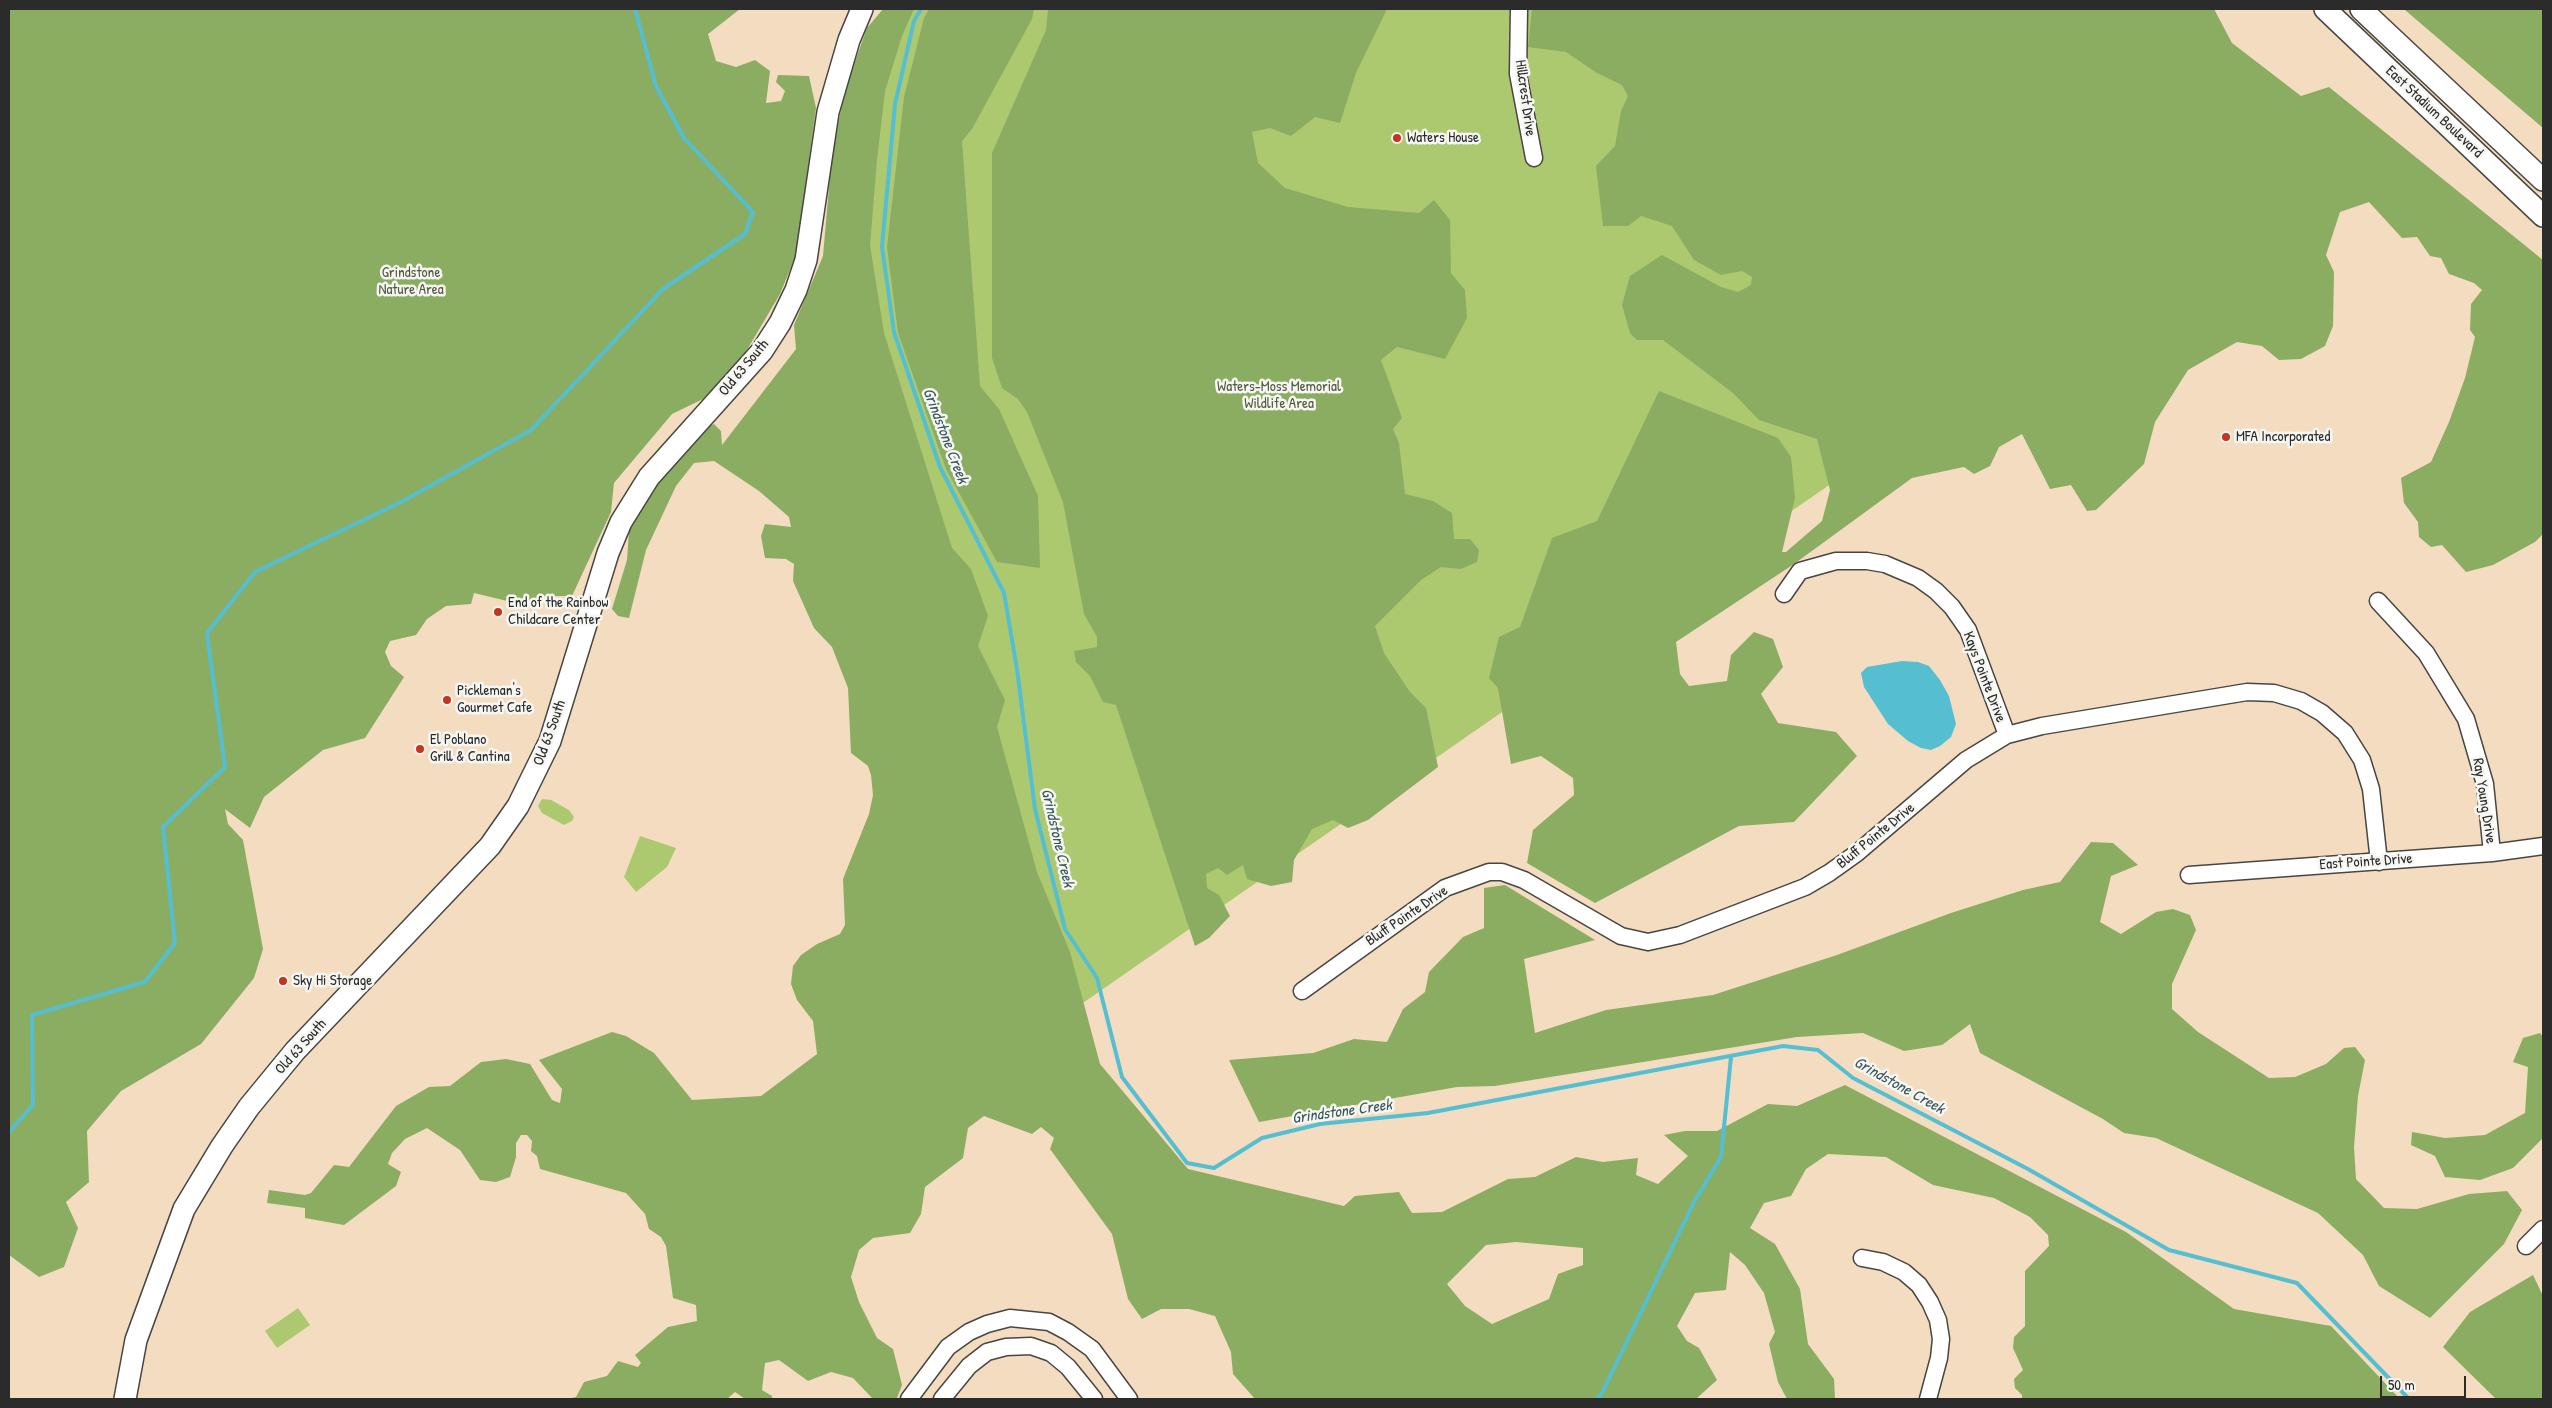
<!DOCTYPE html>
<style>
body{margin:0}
#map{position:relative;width:2552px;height:1408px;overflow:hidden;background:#f4dcc1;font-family:"Patrick Hand",sans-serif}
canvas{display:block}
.frame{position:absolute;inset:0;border:10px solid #2b2b2b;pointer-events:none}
.scale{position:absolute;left:2380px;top:1376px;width:86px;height:22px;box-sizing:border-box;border:2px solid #2b2b2b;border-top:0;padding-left:6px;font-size:15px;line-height:18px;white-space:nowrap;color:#2b2b2b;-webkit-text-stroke:4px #f6f6f2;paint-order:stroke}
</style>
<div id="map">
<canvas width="2552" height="1408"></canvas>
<div class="frame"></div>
<div class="scale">50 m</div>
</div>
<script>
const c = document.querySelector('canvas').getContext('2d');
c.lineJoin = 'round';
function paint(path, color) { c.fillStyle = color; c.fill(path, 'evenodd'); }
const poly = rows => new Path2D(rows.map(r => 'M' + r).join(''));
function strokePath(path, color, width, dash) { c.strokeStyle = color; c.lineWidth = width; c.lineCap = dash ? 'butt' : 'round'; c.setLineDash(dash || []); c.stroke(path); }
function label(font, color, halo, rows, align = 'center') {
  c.font = font + ' "Patrick Hand",sans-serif'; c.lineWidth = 5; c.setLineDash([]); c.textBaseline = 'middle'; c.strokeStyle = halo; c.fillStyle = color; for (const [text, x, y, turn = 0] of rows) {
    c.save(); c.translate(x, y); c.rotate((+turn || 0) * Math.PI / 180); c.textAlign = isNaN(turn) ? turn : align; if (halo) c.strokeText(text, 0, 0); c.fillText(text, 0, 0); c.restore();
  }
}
paint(poly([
 [901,9,2179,9,1956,397,1067,1014,847,242],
 [542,799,551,800,569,810,574,817,572,821,564,825,542,813,538,806],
 [640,836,676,848,667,867,636,892,624,877],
 [298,1308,310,1325,277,1348,265,1331]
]), '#adc96f');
paint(poly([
 [9,9,740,9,708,34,716,61,736,67,755,60,770,71,766,103,781,101,785,91,776,82,778,75,809,76,816,108,796,255,780,294,744,355,703,399,672,414,614,483,611,512,572,596,543,596,524,605,474,593,471,604,446,606,427,619,416,635,390,641,385,652,391,666,404,677,365,738,323,750,264,797,250,828,225,809,228,824,243,840,263,949,254,978,201,1044,121,1091,87,1131,89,1182,66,1202,78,1228,64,1267,39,1277,9,1255],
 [883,9,914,9,902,36,885,91,877,160,870,245,884,333,952,548,971,569,988,616,978,646,1005,700,997,727,1037,872,1070,952,1100,1064,1188,1169,1344,1206,1355,1196,1399,1192,1412,1213,1442,1212,1508,1179,1535,1177,1576,1157,1603,1162,1638,1158,1636,1175,1658,1184,1688,1156,1664,1135,1685,1131,1717,1131,1768,1104,1797,1106,1845,1085,2126,1232,2234,1309,2331,1326,2400,1399,2022,1399,2022,1395,2015,1388,2014,1379,2023,1370,2013,1348,2014,1337,2025,1326,2025,1271,2049,1246,2048,1235,2030,1217,1994,1198,1933,1185,1886,1157,1828,1154,1806,1169,1791,1196,1764,1203,1750,1228,1775,1244,1800,1289,1808,1344,1834,1379,1835,1399,1787,1399,1778,1382,1769,1344,1775,1332,1764,1293,1745,1265,1730,1252,1726,1290,1695,1293,1677,1326,1687,1341,1699,1348,1717,1380,1696,1399,1255,1399,1233,1374,1231,1352,1215,1316,1189,1309,1161,1309,1142,1319,1128,1299,1112,1234,1050,1149,1054,1138,1041,1127,1032,1134,984,1116,968,1128,963,1158,925,1187,921,1214,910,1233,873,1238,859,1250,851,1277,859,1302,877,1338,893,1349,902,1385,897,1398,893,1399,873,1399,853,1378,831,1372,808,1381,779,1360,765,1363,762,1390,772,1396,772,1399,745,1399,735,1392,727,1399,568,1399,576,1397,584,1382,607,1376,618,1361,638,1367,641,1363,635,1355,668,1327,697,1321,696,1305,673,1298,666,1246,661,1237,649,1229,645,1214,626,1193,540,1169,537,1156,531,1151,532,1141,527,1135,521,1135,516,1143,516,1157,510,1177,496,1182,480,1180,460,1150,427,1128,405,1139,392,1153,388,1164,401,1172,396,1186,344,1225,305,1218,305,1208,267,1203,269,1190,305,1195,311,1193,334,1165,349,1167,396,1106,429,1087,450,1086,481,1062,506,1059,530,1064,552,1100,560,1103,562,1089,539,1060,612,1032,626,1036,654,1053,692,1100,761,1096,817,1054,813,1021,797,1000,791,984,793,966,801,955,817,944,840,934,845,925,843,879,869,814,873,795,871,775,868,766,851,753,848,688,832,647,814,628,793,581,794,564,786,559,765,558,761,536,765,524,791,527,789,517,759,491,714,461,694,463,676,486,646,550,629,618,618,616,612,609,627,560,629,531,660,480,705,428,714,424,721,431,722,445,796,349,794,325,823,256,831,164,844,92,867,28],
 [1516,1242,1583,1248,1583,1265,1558,1274,1549,1299,1492,1324,1465,1306,1447,1284,1486,1245],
 [929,9,1034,9,1032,19,972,129,962,141,980,386,999,409,1038,496,1040,568,997,562,946,469,898,333,887,247,904,97,924,18],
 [1048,9,1387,9,1356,73,1340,123,1315,117,1291,136,1270,128,1252,132,1258,163,1285,188,1348,207,1419,213,1434,200,1450,220,1451,273,1465,290,1467,318,1445,359,1397,347,1381,360,1402,418,1393,429,1399,443,1405,494,1433,501,1452,513,1454,539,1470,539,1479,550,1477,562,1461,569,1441,567,1421,580,1375,626,1384,653,1410,692,1426,708,1438,767,1368,820,1348,828,1333,820,1312,829,1294,860,1292,882,1271,886,1247,879,1243,865,1227,875,1218,868,1206,874,1207,888,1219,895,1230,916,1209,938,1195,946,1116,705,1103,702,1090,676,1076,662,1074,651,1097,647,1097,637,1084,614,1063,502,1027,412,1018,399,1002,388,992,358,992,153,1046,30],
 [1532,9,2214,9,2232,43,2301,96,2329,87,2543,260,2543,534,2535,542,2493,565,2466,572,2442,545,2431,547,2419,537,2418,522,2404,503,2401,478,2431,462,2449,422,2465,378,2475,337,2470,330,2471,304,2482,290,2474,283,2449,274,2441,258,2430,256,2417,237,2402,238,2369,202,2340,212,2326,255,2334,272,2333,326,2325,346,2301,359,2279,360,2262,346,2237,342,2188,370,2155,422,2144,464,2096,510,2087,511,2071,485,2050,489,2022,434,1999,447,1990,466,1974,474,1964,467,1912,478,1794,564,1676,642,1680,674,1689,686,1727,681,1731,655,1754,632,1773,639,1783,667,1761,694,1778,723,1836,732,1857,756,1794,822,1739,826,1595,903,1527,863,1533,830,1574,795,1573,778,1541,756,1511,764,1498,688,1489,678,1499,637,1520,627,1552,538,1597,521,1659,391,1778,438,1791,457,1795,498,1782,552,1786,552,1822,521,1830,490,1817,439,1759,420,1733,393,1663,340,1637,340,1630,333,1622,305,1630,276,1662,255,1721,287,1738,292,1751,285,1752,277,1742,271,1721,275,1694,260,1672,226,1641,216,1628,226,1603,226,1596,166,1615,146,1621,111,1628,96,1622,85,1597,73,1566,52,1528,47],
 [2405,9,2543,9,2543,128,2405,10],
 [2091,842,2113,843,2138,865,2111,876,2100,922,2121,934,2156,912,2173,909,2190,915,2196,930,2172,984,2172,1009,2198,1032,2269,1078,2295,1077,2326,1064,2344,1048,2355,1047,2365,1060,2358,1096,2354,1147,2356,1179,2384,1208,2417,1209,2469,1194,2507,1191,2522,1210,2504,1244,2430,1318,2379,1286,2363,1255,2318,1213,2156,1138,2124,1133,2103,1119,1980,1053,1970,1024,1942,1045,1904,1051,1863,1033,1797,1037,1495,1086,1457,1087,1259,1122,1229,1060,1313,1053,1354,1039,1387,1042,1403,1009,1425,992,1429,972,1463,937,1484,928,1484,888,1505,885,1595,940,1524,959,1535,1033,1606,1010,1713,995,1837,955,1951,913,2023,890,2060,882],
 [2540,1033,2543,1037,2543,1138,2513,1168,2480,1180,2445,1177,2435,1156,2411,1145,2412,1132,2445,1138,2485,1135,2525,1113,2528,1067,2513,1062,2523,1038],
 [2533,1275,2543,1296,2543,1399,2496,1399,2443,1347,2470,1312]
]), '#8aad62');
paint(poly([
 [1902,661,1918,662,1929,666,1940,680,1949,696,1956,724,1951,737,1940,746,1931,750,1921,748,1908,741,1888,724,1864,687,1861,673,1867,667]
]), '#55bfd1');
strokePath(poly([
 [921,9,914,21,895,104,882,247,894,332,940,467,1004,593,1017,669,1035,809,1065,929,1097,978,1122,1077,1187,1163,1214,1168,1262,1138,1320,1124,1428,1113,1783,1046,1818,1050,1853,1078,2028,1169,2169,1250,2297,1283,2409,1399],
 [9,1132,33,1105,32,1015,145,982,175,943,163,827,225,767,207,633,255,572,403,501,531,430,663,289,745,234,753,212,684,138,656,86,635,9],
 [1597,1399,1602,1393,1694,1202,1721,1157,1731,1057]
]), '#55bfd1', 4);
const minor = poly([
 [1519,9,1518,74,1534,158],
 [1784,594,1800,571,1836,561,1867,561,1885,564,1918,578,1936,591,1952,607,1968,630,2007,735],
 [2378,601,2426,653,2466,719,2485,784,2492,853],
 [2189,875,2492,853,2543,846],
 [1302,991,1445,888,1489,872,1502,872,1524,880,1621,936,1648,942,1680,935,1805,887,1829,873,1857,853,1966,760,2007,735,2042,726,2247,692,2274,693,2301,701,2322,713,2345,733,2362,760,2371,789,2379,862],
 [2526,1246,2543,1229],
 [1862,1258,1883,1262,1904,1272,1919,1285,1930,1302,1938,1320,1941,1339,1939,1358,1928,1399],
 [909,1399,948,1347,969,1332,987,1324,1010,1318,1049,1322,1068,1332,1092,1349,1129,1399],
 [942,1399,969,1366,987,1352,1006,1347,1031,1346,1051,1353,1068,1367,1094,1399]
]);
const major = poly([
 [2325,9,2543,216],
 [2361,9,2543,180],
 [125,1399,136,1340,184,1209,222,1146,249,1107,295,1051,490,846,518,806,550,741,608,553,621,522,649,477,762,351,780,323,796,290,806,260,828,112,849,40,862,9]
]);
strokePath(minor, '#494642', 19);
strokePath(major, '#494642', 24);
strokePath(minor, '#fff', 16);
strokePath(major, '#fff', 21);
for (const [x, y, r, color] of [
 [1397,138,5,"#c8321e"],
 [2226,437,5,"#c8321e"],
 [498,612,5,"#c8321e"],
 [447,700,5,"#c8321e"],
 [420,749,5,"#c8321e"],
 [283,981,5,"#c8321e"]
]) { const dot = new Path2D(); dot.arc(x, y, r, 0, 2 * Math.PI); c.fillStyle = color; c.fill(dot); strokePath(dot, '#f6f6f2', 2); }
label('15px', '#2b2b2b', '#f6f6f2', [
 ["Hillcrest Drive",1525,98,82],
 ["East Stadium Boulevard",2434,112,43],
 ["Old 63 South",744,368,-50],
 ["Kays Pointe Drive",1984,677,69],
 ["Old 63 South",550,733,-70],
 ["Ray Young Drive",2484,801,81],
 ["Bluff Pointe Drive",1876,836,-39],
 ["East Pointe Drive",2366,862,-4],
 ["Bluff Pointe Drive",1407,916,-34],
 ["Old 63 South",301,1047,-48]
]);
label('15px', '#2b2b2b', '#f6f6f2', [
 ["Waters House",1407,138],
 ["MFA Incorporated",2236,437],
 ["End of the Rainbow",508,603],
 ["Childcare Center",508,620],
 ["Pickleman's",457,691],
 ["Gourmet Cafe",457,708],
 ["El Poblano",430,740],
 ["Grill & Cantina",430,757],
 ["Sky Hi Storage",293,981]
], 'left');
label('15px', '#525a3f', '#f6f6f2', [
 ["Grindstone",411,273],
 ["Nature Area",411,290],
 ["Waters-Moss Memorial",1279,387],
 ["Wildlife Area",1279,404]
]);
label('italic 16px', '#38575d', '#f6f6f2', [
 ["Grindstone Creek",945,436,69],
 ["Grindstone Creek",1057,838,77],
 ["Grindstone Creek",1899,1086,29],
 ["Grindstone Creek",1342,1112,-8]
]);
</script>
